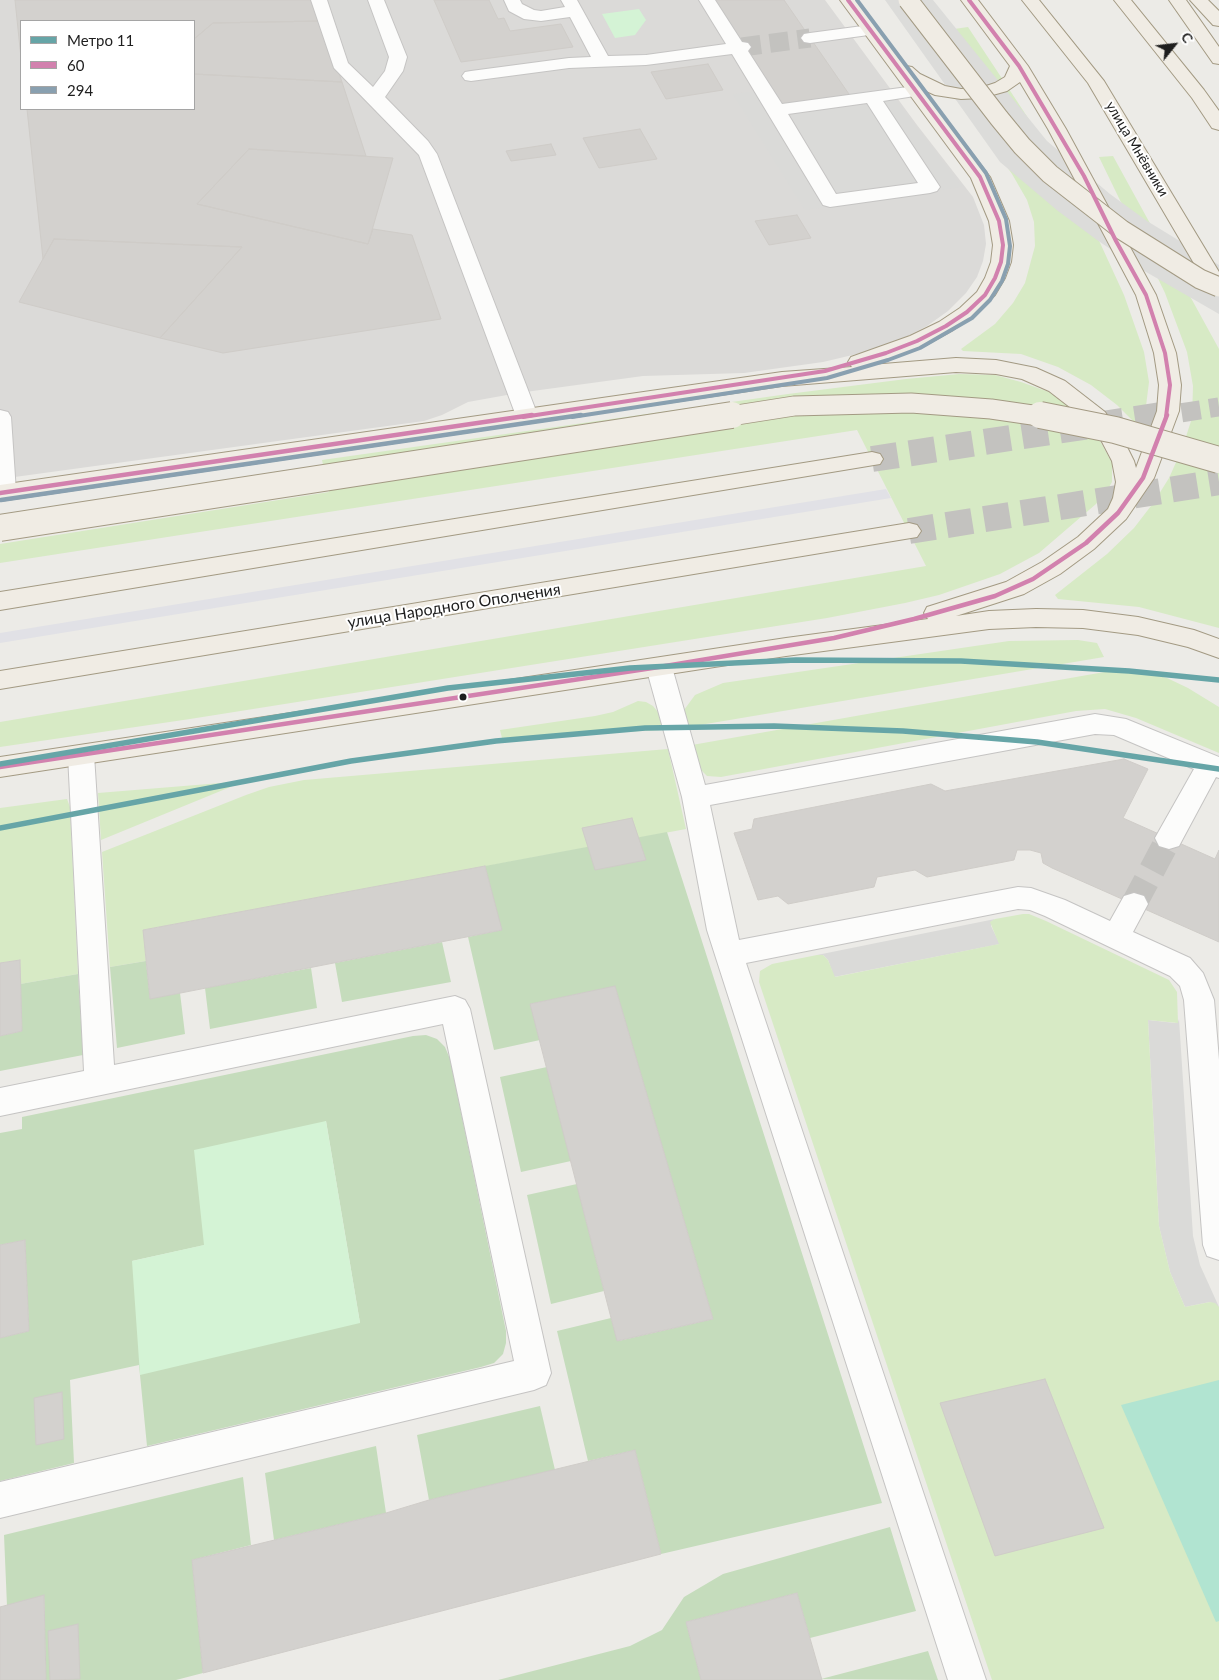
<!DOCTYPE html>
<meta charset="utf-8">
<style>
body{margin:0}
#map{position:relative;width:1219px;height:1680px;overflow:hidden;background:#ecebe7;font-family:Lato,sans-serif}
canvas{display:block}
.legend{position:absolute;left:20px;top:20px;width:175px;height:90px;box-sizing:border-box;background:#fff;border:1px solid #a5a5a5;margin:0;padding:6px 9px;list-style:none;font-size:15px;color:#1e1e1e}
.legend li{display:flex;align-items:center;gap:10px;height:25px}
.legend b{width:25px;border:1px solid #a5a5a5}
.north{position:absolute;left:1149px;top:20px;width:50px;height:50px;-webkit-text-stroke:4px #fff;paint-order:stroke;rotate:61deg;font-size:14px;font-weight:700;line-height:20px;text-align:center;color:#1e1e1e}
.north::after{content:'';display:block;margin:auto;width:18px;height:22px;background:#1e1e1e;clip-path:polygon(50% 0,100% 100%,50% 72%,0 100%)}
</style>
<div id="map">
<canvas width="1219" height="1680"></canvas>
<ul class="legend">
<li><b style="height:6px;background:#66a5a7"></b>Метро 11</li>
<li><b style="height:6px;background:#d281ae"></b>60</li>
<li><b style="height:6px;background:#89a0b0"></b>294</li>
</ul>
<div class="north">С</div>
</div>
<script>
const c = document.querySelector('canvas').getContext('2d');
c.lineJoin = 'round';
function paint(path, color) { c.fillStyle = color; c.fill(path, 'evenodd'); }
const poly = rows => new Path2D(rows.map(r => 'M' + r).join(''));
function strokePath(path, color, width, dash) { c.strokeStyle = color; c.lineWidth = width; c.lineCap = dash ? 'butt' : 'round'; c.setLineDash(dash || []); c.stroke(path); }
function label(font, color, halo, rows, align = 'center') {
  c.font = font + ' Lato,sans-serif'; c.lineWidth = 4; c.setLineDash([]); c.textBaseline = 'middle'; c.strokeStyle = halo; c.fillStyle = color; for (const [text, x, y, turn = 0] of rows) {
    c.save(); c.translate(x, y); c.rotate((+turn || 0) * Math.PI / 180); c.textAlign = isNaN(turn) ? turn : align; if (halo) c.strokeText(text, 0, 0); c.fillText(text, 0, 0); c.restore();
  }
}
paint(poly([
 [0,0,825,0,917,125,973,197,984,225,986,244,983,261,977,277,966,293,948,311,927,326,902,339,861,353,823,362,744,373,643,376,518,393,468,402,442,415,424,421,0,479],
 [21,21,194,21,194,109,21,109]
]), '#dbdad8');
paint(poly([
 [319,0,376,0,398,57,375,98,356,82],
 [766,90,778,109,890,93,962,187,805,210,733,94],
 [995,919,991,922,991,926,1000,944,834,977,828,960,823,955,817,955],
 [1179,1019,1193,1236,1200,1265,1219,1307,1210,1302,1185,1307,1170,1272,1159,1226,1148,1020,1175,1023,1178,1022]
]), '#dadad8');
paint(poly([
 [968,27,1036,130,1084,208,1124,295,1144,352,1149,382,1146,406,1140,428,1117,405,1091,385,1058,367,1021,354,963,351,961,349,995,324,1013,303,1025,283,1035,246,1034,222,1027,200,1012,174,913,35],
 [1113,156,1219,349,1219,628,1139,607,1058,599,1055,595,1107,554,1134,528,1154,502,1169,478,1182,449,1192,418,1193,386,1187,352,1165,293,1099,157],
 [959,374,995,375,1021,382,1049,392,1068,406,1100,441,1112,463,1112,482,1105,494,1096,504,1039,553,1000,574,939,595,905,603,827,618,190,719,0,747,0,722,926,566,857,430,0,563,0,544,329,492,322,460,788,394,906,379],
 [1078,640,1097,643,1104,657,688,727,684,710,695,695,723,683,1009,641],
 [1110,671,1142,672,1167,678,1188,688,1219,707,1219,753,1136,718,1105,709,1076,711,721,777,707,776,703,772,699,767,692,745],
 [638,701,646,702,653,706,658,712,663,730,502,738,500,730,595,716,613,712],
 [668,749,686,829,144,930,146,961,110,967,102,852,246,795,269,787,304,780],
 [245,781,101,840,98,793],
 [67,799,70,807,78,974,20,984,20,960,0,963,0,808],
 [1023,914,1029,914,1046,921,1169,980,1177,992,1178,1023,1148,1020,1159,1226,1170,1272,1185,1307,1210,1302,1215,1303,1219,1307,1219,1680,992,1680,759,982,760,971,772,964,817,955,823,955,828,960,835,977,999,944,990,922,995,919]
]), '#d7eac5');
paint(poly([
 [667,832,882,1503,661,1554,635,1450,588,1461,557,1331,611,1318,618,1341,713,1319,615,987,531,1004,540,1040,494,1050,468,937,501,930,485,866],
 [442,942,451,982,342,1002,335,963],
 [146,961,150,998,180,993,185,1034,117,1048,110,967],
 [311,968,317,1008,210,1029,205,988],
 [78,974,83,1055,0,1071,0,1036,22,1031,20,984],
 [426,1035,437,1039,445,1047,450,1059,506,1331,506,1343,503,1354,494,1363,481,1367,147,1446,139,1365,70,1380,74,1463,0,1481,0,1338,29,1331,25,1240,0,1245,0,1133,22,1129,22,1117,413,1036],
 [326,1121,360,1323,132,1261,205,1245,203,1223],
 [547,1067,571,1161,521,1172,500,1077],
 [577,1184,604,1291,551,1304,527,1195],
 [540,1406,555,1470,429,1500,417,1435],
 [376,1446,386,1513,274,1540,265,1473],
 [243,1477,251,1545,192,1560,203,1673,176,1680,46,1680,44,1596,7,1606,4,1535],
 [890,1527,916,1611,810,1638,797,1593,686,1622,701,1680,498,1680,630,1646,662,1630,684,1597,723,1574],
 [928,1651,938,1680,821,1679]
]), '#c5dcbc');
paint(poly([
 [639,9,646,20,635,35,615,38,602,14],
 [326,1121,360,1323,140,1375,132,1261,204,1245,194,1150]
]), '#d4f3d5');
paint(poly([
 [1219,1380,1219,1621,1216,1622,1121,1405]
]), '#b1e4d1');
paint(poly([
 [886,489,891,498,0,643,0,633]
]), '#e1e1e6');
paint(poly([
 [885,0,933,0,1047,141,1110,194,1147,221,1219,265,1219,314,1134,265,1097,240,1058,211,1000,162]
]), '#dcdcda');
const building = poly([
 [15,0,314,0,321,21,213,23,194,39,194,21,21,21,21,58,15,0],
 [434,0,489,0,498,19,504,18,510,31,561,24,573,47,461,62,434,0],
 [712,0,784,0,851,97,780,107,712,0],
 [321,21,342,82,194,74,194,39,213,23,321,21],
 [708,64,723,90,666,99,651,72,708,64],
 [194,74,342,82,366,156,249,149,197,204,368,244,373,229,412,235,441,319,223,353,160,338,242,247,54,239,43,259,27,109,194,109,194,74],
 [640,129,657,159,599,168,583,138,640,129],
 [551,144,556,155,511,161,506,151,551,144],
 [249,149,393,158,368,244,197,204,249,149],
 [797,215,811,238,769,245,755,221,797,215],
 [54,239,242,247,160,338,19,302,54,239],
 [1124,759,1148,769,1123,818,1215,859,1219,850,1219,942,1052,868,1043,863,1041,853,1030,850,1017,850,1014,860,927,877,915,870,877,877,874,887,788,904,778,896,758,900,734,833,752,829,754,819,931,784,945,791,1124,759],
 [632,818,646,860,595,870,582,828,632,818],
 [485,866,502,930,150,999,143,930,485,866],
 [20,960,22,1031,0,1036,0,963,20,960],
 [615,986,713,1319,617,1341,530,1004,615,986],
 [25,1240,29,1331,0,1338,0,1245,25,1240],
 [1045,1379,1104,1528,995,1556,940,1403,1045,1379],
 [62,1392,64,1439,36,1445,34,1398,62,1392],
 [635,1450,661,1554,203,1673,192,1560,386,1513,429,1500,635,1450],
 [797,1593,822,1680,701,1680,686,1622,797,1593],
 [44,1595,46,1680,0,1680,0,1607,44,1595],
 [78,1624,80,1679,50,1680,48,1631,78,1624]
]);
paint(building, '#d3d1ce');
strokePath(building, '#cfccc8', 1);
strokePath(poly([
 [742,47,810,38]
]), '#c3c2bf', 19, [19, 9]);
strokePath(poly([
 [1134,904,1169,838]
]), '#c3c2bf', 26, [26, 12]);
strokePath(poly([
 [1154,417,1219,407]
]), '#c3c2bf', 19, [19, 9]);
strokePath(poly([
 [872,459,1162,415],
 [909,531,1219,482]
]), '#c3c2bf', 26, [26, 12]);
const minor = poly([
 [311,0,327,0,348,63,373,87,385,71,389,57,368,0,384,0,407,57,403,71,385,97,428,141,437,154,538,416,535,421,527,423,519,421,516,416,419,155,334,68,311,0],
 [504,0,520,0,522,4,534,10,541,11,565,7,561,0,577,0,608,56,646,55,726,44,699,0,715,0,742,42,748,43,751,47,748,51,782,104,915,86,921,87,924,91,921,95,883,101,940,187,937,191,930,193,830,207,823,205,732,54,646,65,569,68,471,81,465,80,462,76,465,72,471,71,569,58,591,57,570,17,541,21,524,19,509,11,504,0],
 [867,103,918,183,836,194,788,114,867,103],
 [870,25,876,26,879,30,876,34,810,43,804,42,801,38,804,34,810,33,870,25],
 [0,410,8,412,11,417,16,492,12,497,4,500,0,499,0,410],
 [659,658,668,661,672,667,705,785,1095,714,1126,719,1219,757,1219,778,1216,777,1179,846,1169,849,1159,846,1155,838,1194,769,1114,735,1095,734,710,805,739,940,1018,887,1031,888,1065,900,1110,921,1124,896,1134,893,1144,896,1148,904,1133,932,1190,958,1203,973,1214,1000,1219,1060,1219,1260,1207,1256,1203,1245,1184,1000,1180,986,1170,976,1045,916,1030,910,1018,909,746,963,986,1680,948,1680,707,930,682,797,646,667,650,661,659,658],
 [81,745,90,748,94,755,114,1065,455,996,465,1000,470,1009,551,1373,546,1385,534,1390,0,1518,0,1482,514,1361,443,1024,0,1116,0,1088,84,1071,68,755,72,748,81,745]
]);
const major = poly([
 [840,0,857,0,906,66,912,67,920,74,945,86,961,89,980,88,995,83,1005,77,1010,66,961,0,978,0,1028,66,1066,129,1156,295,1176,353,1181,385,1179,411,1154,478,1126,519,1094,549,1060,574,1024,594,956,616,989,611,1036,609,1083,610,1138,617,1194,630,1219,639,1219,658,1188,647,1138,635,1083,628,1036,627,989,629,786,656,0,777,0,757,786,638,928,619,924,613,927,607,1006,582,1042,562,1078,537,1108,509,1113,498,1116,482,1112,461,1101,440,1089,422,1049,391,1022,379,996,374,956,372,782,386,0,501,0,485,782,372,852,367,848,362,851,357,910,336,939,322,960,308,977,292,985,278,991,262,993,245,989,221,971,178,840,0],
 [1020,82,1048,129,1136,295,1154,353,1159,385,1157,411,1136,468,1134,461,1123,439,1105,412,1065,381,1036,368,996,360,956,358,871,365,924,346,953,330,974,316,995,295,1005,278,1011,262,1013,245,1009,221,990,177,924,90,935,95,961,99,982,98,1007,91,1020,82],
 [1022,0,1039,0,1104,81,1219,272,1219,295,1212,293,1209,289,1088,83,1022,0],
 [1114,0,1131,0,1204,90,1219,111,1219,130,1212,128,1192,98,1114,0],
 [1169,0,1186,0,1219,47,1219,64,1213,63,1169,0],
 [1190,0,1208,0,1219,11,1219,26,1213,25,1190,0],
 [872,452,880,454,883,459,880,464,0,610,0,592,872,452],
 [909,523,917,525,921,531,917,537,0,689,0,671,909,523]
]);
strokePath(minor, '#c5c4c3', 2);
strokePath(major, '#a39a83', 2);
paint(minor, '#fcfcfb');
paint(major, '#f0ece4');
const majorBridgeFar1 = poly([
 [908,0,999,118,1022,146,1050,174,1122,230,1200,279,1219,287],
 [724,417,794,406,911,403,991,409,1046,417]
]);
const majorBridge = poly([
 [1040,415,1115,430,1219,460],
 [0,528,732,415]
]);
strokePath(majorBridgeFar1, '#a39a83', 21, []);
strokePath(majorBridge, '#a39a83', 28, []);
strokePath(majorBridgeFar1, '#f0ece4', 19);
strokePath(majorBridge, '#f0ece4', 26);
strokePath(poly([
 [969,0,1019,66,1084,176,1116,241,1146,295,1165,353,1170,385,1166,417],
 [523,417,825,371,886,353,917,341,946,326,967,312,985,295,995,278,1001,262,1003,245,999,221,980,177,848,0]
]), '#d281ae', 4);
strokePath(poly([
 [0,493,532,415],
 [0,767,659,667,834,638,914,619,995,596,1033,579,1086,543,1118,513,1143,478,1167,415]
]), '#d281ae', 4.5);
strokePath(poly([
 [572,417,827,378,888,360,920,348,972,318,990,300,1002,281,1008,264,1010,246,1006,219,986,173,857,0]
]), '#89a0b0', 4);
strokePath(poly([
 [1,500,581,415]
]), '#89a0b0', 4.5);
strokePath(poly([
 [0,764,448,688,630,668,796,660,961,661,1129,671,1219,680],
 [0,828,351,761,496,741,645,728,774,726,903,731,1037,742,1219,769]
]), '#66a5a7', 5.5);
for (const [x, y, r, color] of [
 [463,697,4.5,"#1e1e1e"]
]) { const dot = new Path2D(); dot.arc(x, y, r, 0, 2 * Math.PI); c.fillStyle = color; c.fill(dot); strokePath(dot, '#fff', 2); }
label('14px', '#1e1e1e', '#fff', [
 ["улица Мнёвники",1137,149,59]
]);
label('16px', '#1e1e1e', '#fff', [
 ["улица Народного Ополчения",454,606,-9]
]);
</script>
